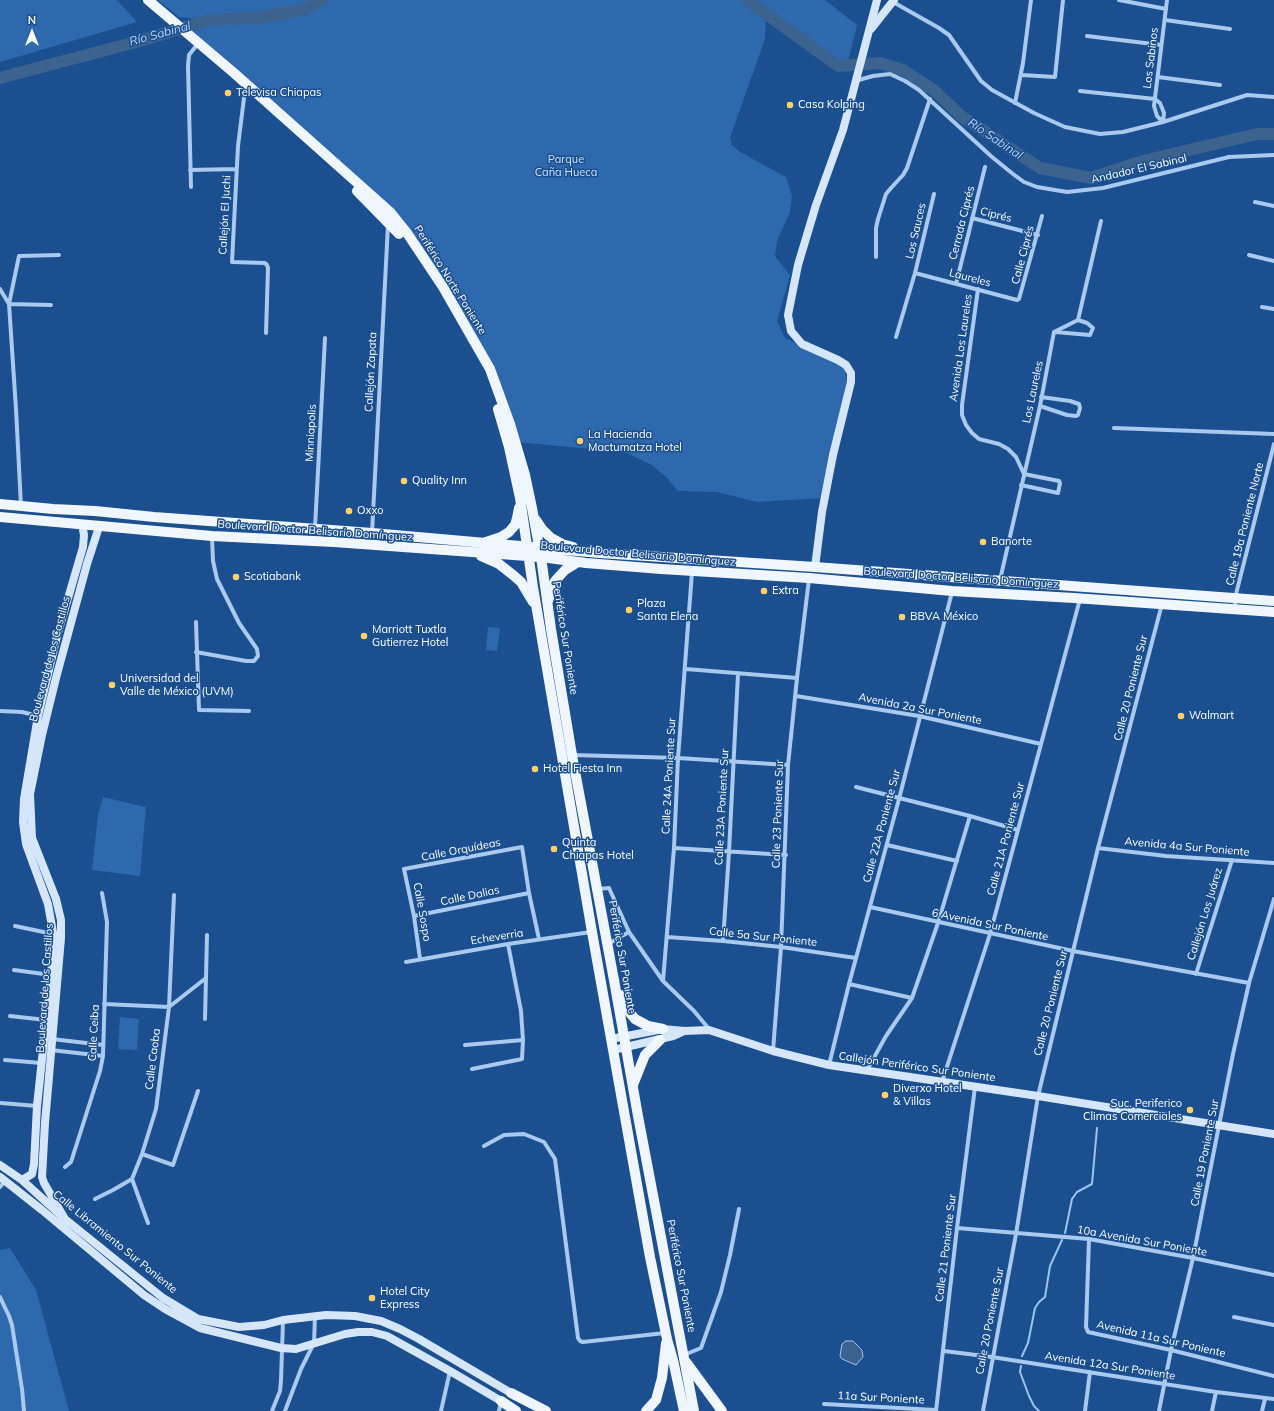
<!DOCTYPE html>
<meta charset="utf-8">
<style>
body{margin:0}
#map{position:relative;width:1274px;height:1411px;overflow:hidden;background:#1b4f8f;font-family:Mulish,sans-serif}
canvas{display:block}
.north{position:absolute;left:12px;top:12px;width:40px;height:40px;-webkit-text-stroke:3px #1b4f8f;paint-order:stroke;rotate:0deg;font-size:11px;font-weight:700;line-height:16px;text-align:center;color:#fff}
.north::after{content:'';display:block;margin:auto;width:14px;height:18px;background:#fff;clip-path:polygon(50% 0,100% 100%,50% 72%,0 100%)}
</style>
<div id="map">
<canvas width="1274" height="1411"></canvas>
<div class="north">N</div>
</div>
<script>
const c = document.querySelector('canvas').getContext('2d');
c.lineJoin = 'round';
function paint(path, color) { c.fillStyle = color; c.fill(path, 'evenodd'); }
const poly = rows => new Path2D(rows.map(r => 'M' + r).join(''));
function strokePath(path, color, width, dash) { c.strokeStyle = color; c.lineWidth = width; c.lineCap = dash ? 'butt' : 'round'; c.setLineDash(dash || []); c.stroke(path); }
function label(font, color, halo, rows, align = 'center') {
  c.font = font + ' Mulish,sans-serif'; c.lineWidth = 3; c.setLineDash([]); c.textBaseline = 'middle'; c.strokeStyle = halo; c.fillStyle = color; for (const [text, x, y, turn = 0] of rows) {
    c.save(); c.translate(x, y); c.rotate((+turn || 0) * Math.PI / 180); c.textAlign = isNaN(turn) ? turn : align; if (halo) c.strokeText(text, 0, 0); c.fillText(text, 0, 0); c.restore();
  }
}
paint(poly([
 [0,0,117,0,137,22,0,62],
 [158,0,825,0,857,25,847,66,838,66,766,13,765,39,730,138,732,145,740,152,786,177,792,196,790,212,777,241,775,256,790,275,777,321,785,338,844,366,847,381,824,498,757,502,717,492,678,491,666,477,652,465,624,452,516,442,461,309,407,224,377,196,186,27,208,20,179,17],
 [488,627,500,628,497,651,486,650],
 [103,797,146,807,140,876,92,870,98,815],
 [120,1017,139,1019,137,1050,118,1049],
 [10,1248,36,1290,69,1411,0,1411,0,1250]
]), '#2e69ad');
const water = poly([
 [846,1341,853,1341,862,1350,863,1357,856,1365,842,1359,840,1356,842,1344,846,1341]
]);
paint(water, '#3c6290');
strokePath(water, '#9cc4f0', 1);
strokePath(poly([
 [1065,1233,1072,1199,1077,1192,1092,1184,1097,1128],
 [1022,1356,1028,1343,1035,1308,1039,1302,1045,1297,1050,1266,1062,1240],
 [1021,1366,1020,1372,1029,1396,1034,1406,1039,1411]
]), '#9cc4f0', 2);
strokePath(poly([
 [747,0,838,66,880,63,903,70,935,91,961,116,1040,168,1091,178,1143,161,1257,134,1274,134],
 [0,78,136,42,210,20,256,18,303,10,322,0]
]), '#3c6290', 12);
strokePath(poly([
 [1119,0,1166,9],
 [893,2,939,28,949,35,981,81,992,90,1034,113,1065,127,1100,134,1123,132,1163,122,1247,95,1274,97],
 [1165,20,1230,29],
 [1087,36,1161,45],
 [1022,75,1055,77,1063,0],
 [1158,77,1220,85],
 [855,81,873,76,890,74,905,81,919,90,992,157,1013,174,1024,182,1037,187,1067,192,1103,188,1229,157,1274,155],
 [245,90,238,146,232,262,265,263,267,265,268,268,266,333],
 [1080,91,1155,99],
 [1155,99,1160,103,1164,113,1163,122],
 [1015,103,1023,63,1031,0],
 [1163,122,1157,116,1154,106,1167,0],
 [190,170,236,169],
 [191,187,188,66,189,55,196,46],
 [1255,202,1274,206],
 [972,218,1038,235],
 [1249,255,1274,261],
 [876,257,876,228,878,219,886,194,891,188,903,175,907,168,930,99],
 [915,273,1017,300,1019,299,1042,216],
 [956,284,985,167],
 [0,289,9,304,16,409,21,506],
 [978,289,962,405,962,415,966,425,972,433,979,439,999,444,1008,449,1016,457,1024,474,1059,481,1060,483,1058,493,1021,485],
 [51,305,9,304,19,256,59,255],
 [1262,307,1274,309],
 [1054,332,1078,320,1101,221],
 [1055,332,1090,335,1093,328,1087,323,1078,320],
 [896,337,915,273,934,194],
 [1040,406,1067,415,1076,416,1078,415,1080,408,1079,404,1070,401,1041,397],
 [1114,428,1274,434],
 [315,528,325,338],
 [372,533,388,225],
 [1000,580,1040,406,1054,332],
 [1235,609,1235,598,1274,444],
 [196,622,199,710,249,711],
 [196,652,246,661,254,661,258,656,257,649,239,623,217,579,213,561,212,537],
 [686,669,797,678],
 [796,696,919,716,1041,744],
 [0,711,22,712,38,716],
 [572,755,678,758,788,765],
 [856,787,970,816,1018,830],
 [887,845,957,861],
 [674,848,786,855],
 [1098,848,1166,856,1274,863],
 [598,889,609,888,629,932],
 [870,907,1073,951,1249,983],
 [414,916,529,893],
 [15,926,53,934],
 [667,937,723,941,781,947,856,958],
 [723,941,729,852,738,674],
 [608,944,629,932,663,981,694,1011,709,1029],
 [420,959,414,916,404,869,522,847,529,893,539,939],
 [406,962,508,944,591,932],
 [14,970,51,975],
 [1196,974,1232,860],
 [663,981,674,848,678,758,692,572],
 [849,984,912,998],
 [104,1004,169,1007,206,978],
 [10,1016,46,1020],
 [205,1019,207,935],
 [52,1039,103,1045],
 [465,1045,523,1040],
 [51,1050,103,1056],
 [773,1051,781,947,788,765,797,678,809,579],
 [5,1060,41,1063],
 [829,1065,849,984,899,799,952,592],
 [472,1069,522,1059,523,1040,521,1011,508,944],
 [867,1070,886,1036,912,998,938,923,970,816],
 [942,1082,990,934,1080,599],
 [1,1103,37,1106],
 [484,1146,504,1135,524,1134,544,1142,555,1159,578,1338,580,1341,583,1342,665,1333],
 [142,1154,173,1165,198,1091],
 [65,1167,71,1162,100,1071,103,1056,107,922,102,893],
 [132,1179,148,1223],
 [0,1187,5,1181],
 [95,1199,113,1190,132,1179,142,1154,156,1109,169,1007,174,895],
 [957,1228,1089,1239,1193,1258,1274,1275],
 [1089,1239,1086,1327,1088,1332,1171,1350,1274,1376],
 [0,1297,9,1316,12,1325,22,1389,24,1411],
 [1234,1317,1274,1325],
 [944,1351,992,1357,1216,1392,1274,1399],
 [684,1355,701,1348,721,1292,730,1255,739,1209],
 [824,1404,936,1410],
 [272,1411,280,1391,281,1380,283,1321],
 [285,1411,301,1369,314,1343,315,1316],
 [441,1411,450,1371],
 [499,1411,501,1402],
 [936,1411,957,1228,975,1087],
 [983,1411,1016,1234,1038,1096,1098,848,1162,604],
 [1085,1411,1090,1372],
 [1159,1411,1171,1350,1193,1258,1233,1054,1249,983,1274,899],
 [1212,1411,1216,1392],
 [1262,1411,1265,1399]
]), '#a9c9ee', 4);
strokePath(poly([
 [871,29,894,0],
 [815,567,822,512,833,455,851,382,851,373,846,365,838,360,802,344,791,331,788,315,798,265,816,205,843,130,877,0],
 [611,1039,663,1029,684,1031,709,1030,773,1051,829,1065,1038,1096,1274,1134],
 [613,1050,673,1036,684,1031],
 [0,1165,22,1180,65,1219,163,1298,198,1319,239,1327,264,1325,283,1320,326,1315,355,1316,381,1321,400,1329,419,1339,511,1393],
 [0,1177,42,1210,144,1295,165,1309,200,1328,281,1348,296,1349,345,1334,358,1332,372,1332,387,1336,450,1371,501,1401],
 [22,1180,32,1174,34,1164,37,1106,51,975,54,938,48,904,26,844,23,822,24,799,38,716,57,636,83,547,84,535,82,524],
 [65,1219,44,1183,42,1177,45,1123,61,938,61,920,56,899,32,838,30,794,42,735,56,678,87,564,99,527]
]), '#d6e6fa', 8);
strokePath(poly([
 [148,0,234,73,390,212,407,233,443,287,490,369,510,424,525,475,532,508,541,557,551,629,572,755,614,980,638,1116,694,1411],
 [357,191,399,234],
 [498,409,509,447,520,498,533,587,592,932,650,1257,667,1339,673,1360,684,1411],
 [0,504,53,509,95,511,154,517,372,533,600,553,815,567,1274,601],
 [0,517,212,536,334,542,541,557,586,563,661,569,809,578,952,591,1074,598,1274,612],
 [536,520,542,529,551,538,562,544,573,547],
 [486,542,501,537,509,532,515,525,517,518,519,508],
 [481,556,499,564,513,575,521,582,533,602],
 [548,601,552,588,555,581,565,570,578,562],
 [621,995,626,1008,635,1019,648,1026,663,1029],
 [633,1085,645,1055,660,1040],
 [686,1362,722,1411],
 [511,1393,546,1411],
 [501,1401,516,1411],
 [646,1411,656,1400,662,1378,666,1343]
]), '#f0f6ff', 10);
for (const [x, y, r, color] of [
 [228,93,4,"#ffd166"],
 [790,105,4,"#ffd166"],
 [580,441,4,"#ffd166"],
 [404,481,4,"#ffd166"],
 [349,511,4,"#ffd166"],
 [983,542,4,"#ffd166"],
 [236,577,4,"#ffd166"],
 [764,591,4,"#ffd166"],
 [629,610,4,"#ffd166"],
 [902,617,4,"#ffd166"],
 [364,636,4,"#ffd166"],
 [112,685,4,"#ffd166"],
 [1181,716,4,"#ffd166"],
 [535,769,4,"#ffd166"],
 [554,849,4,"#ffd166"],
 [885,1095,4,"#ffd166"],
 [1190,1110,4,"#ffd166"],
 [372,1298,4,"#ffd166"]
]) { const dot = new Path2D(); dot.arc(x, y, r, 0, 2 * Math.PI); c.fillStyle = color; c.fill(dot); strokePath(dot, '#1b4f8f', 1.5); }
label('11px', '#fff', '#1b4f8f', [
 ["Los Sabinos",1151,58,-83],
 ["Andador El Sabinal",1139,169,-13],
 ["Callejón El Juchi",225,215,-87],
 ["Ciprés",996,215,14],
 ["Cerrada Ciprés",962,223,-76],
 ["Los Sauces",916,231,-77],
 ["Calle Ciprés",1023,255,-75],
 ["Laureles",970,278,15],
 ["Periférico Norte Poniente",450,280,58],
 ["Avenida Los Laureles",961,348,-82],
 ["Callejón Zapata",371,372,-87],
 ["Los Laureles",1033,392,-78],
 ["Minniapolis",311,433,-87],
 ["Calle 19a Poniente Norte",1245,524,-76],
 ["Boulevard Doctor Belisario Domínguez",315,531,4],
 ["Boulevard Doctor Belisario Domínguez",638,554,5],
 ["Boulevard Doctor Belisario Domínguez",961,578,4],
 ["Periférico Sur Poniente",565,638,81],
 ["Boulevard de los Castillos",50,659,-75],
 ["Calle 20 Poniente Sur",1131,688,-76],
 ["Avenida 2a Sur Poniente",920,709,11],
 ["Calle 24A Poniente Sur",669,776,-87],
 ["Calle 23A Poniente Sur",722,807,-87],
 ["Calle 23 Poniente Sur",778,814,-88],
 ["Calle 22A Poniente Sur",882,826,-75],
 ["Calle 21A Poniente Sur",1006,839,-75],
 ["Avenida 4a Sur Poniente",1187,847,5],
 ["Calle Orquídeas",461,850,-11],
 ["Calle Dalias",470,896,-12],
 ["Calle Sospo",422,912,80],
 ["Callejón Los Juárez",1205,914,-73],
 ["6 Avenida Sur Poniente",990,925,12],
 ["Echeverria",497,937,-9],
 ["Calle 5a Sur Poniente",763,937,6],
 ["Periférico Sur Poniente",622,957,80],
 ["Boulevard de los Castillos",45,988,-86],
 ["Calle 20 Poniente Sur",1051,1003,-76],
 ["Calle Ceiba",94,1033,-87],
 ["Calle Caoba",153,1059,-83],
 ["Callejón Periférico Sur Poniente",917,1067,8],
 ["Calle 19 Poniente Sur",1205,1153,-79],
 ["10a Avenida Sur Poniente",1142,1241,10],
 ["Calle Libramiento Sur Poniente",115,1242,39],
 ["Calle 21 Poniente Sur",946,1248,-83],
 ["Periférico Sur Poniente",681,1276,79],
 ["Calle 20 Poniente Sur",990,1321,-79],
 ["Avenida 11a Sur Poniente",1161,1339,13],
 ["Avenida 12a Sur Poniente",1110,1366,9],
 ["11a Sur Poniente",881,1398,3]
]);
label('11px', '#fff', '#1b4f8f', [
 ["Televisa Chiapas",236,93],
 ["Casa Kolping",798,105],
 ["La Hacienda",588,435],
 ["Mactumatza Hotel",588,448],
 ["Quality Inn",412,481],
 ["Oxxo",357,511],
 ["Banorte",991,542],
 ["Scotiabank",244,577],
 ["Extra",772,591],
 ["Plaza",637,604],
 ["Santa Elena",637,617],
 ["BBVA México",910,617],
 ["Marriott Tuxtla",372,630],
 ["Gutierrez Hotel",372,643],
 ["Universidad del",120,679],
 ["Valle de México (UVM)",120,692],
 ["Walmart",1189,716],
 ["Hotel Fiesta Inn",543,769],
 ["Quinta",562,843],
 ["Chiapas Hotel",562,856],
 ["Diverxo Hotel",893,1089],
 ["& Villas",893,1102],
 ["Suc. Periferico",1182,1104,"right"],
 ["Climas Comerciales",1182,1117,"right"],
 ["Hotel City",380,1292],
 ["Express",380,1305]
], 'left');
label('11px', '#cfe3fa', '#1b4f8f', [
 ["Parque",566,160],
 ["Caña Hueca",566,173]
]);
label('italic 12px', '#b5d3f5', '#1b4f8f', [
 ["Río Sabinal",160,34,-15],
 ["Río Sabinal",995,139,34]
]);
</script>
